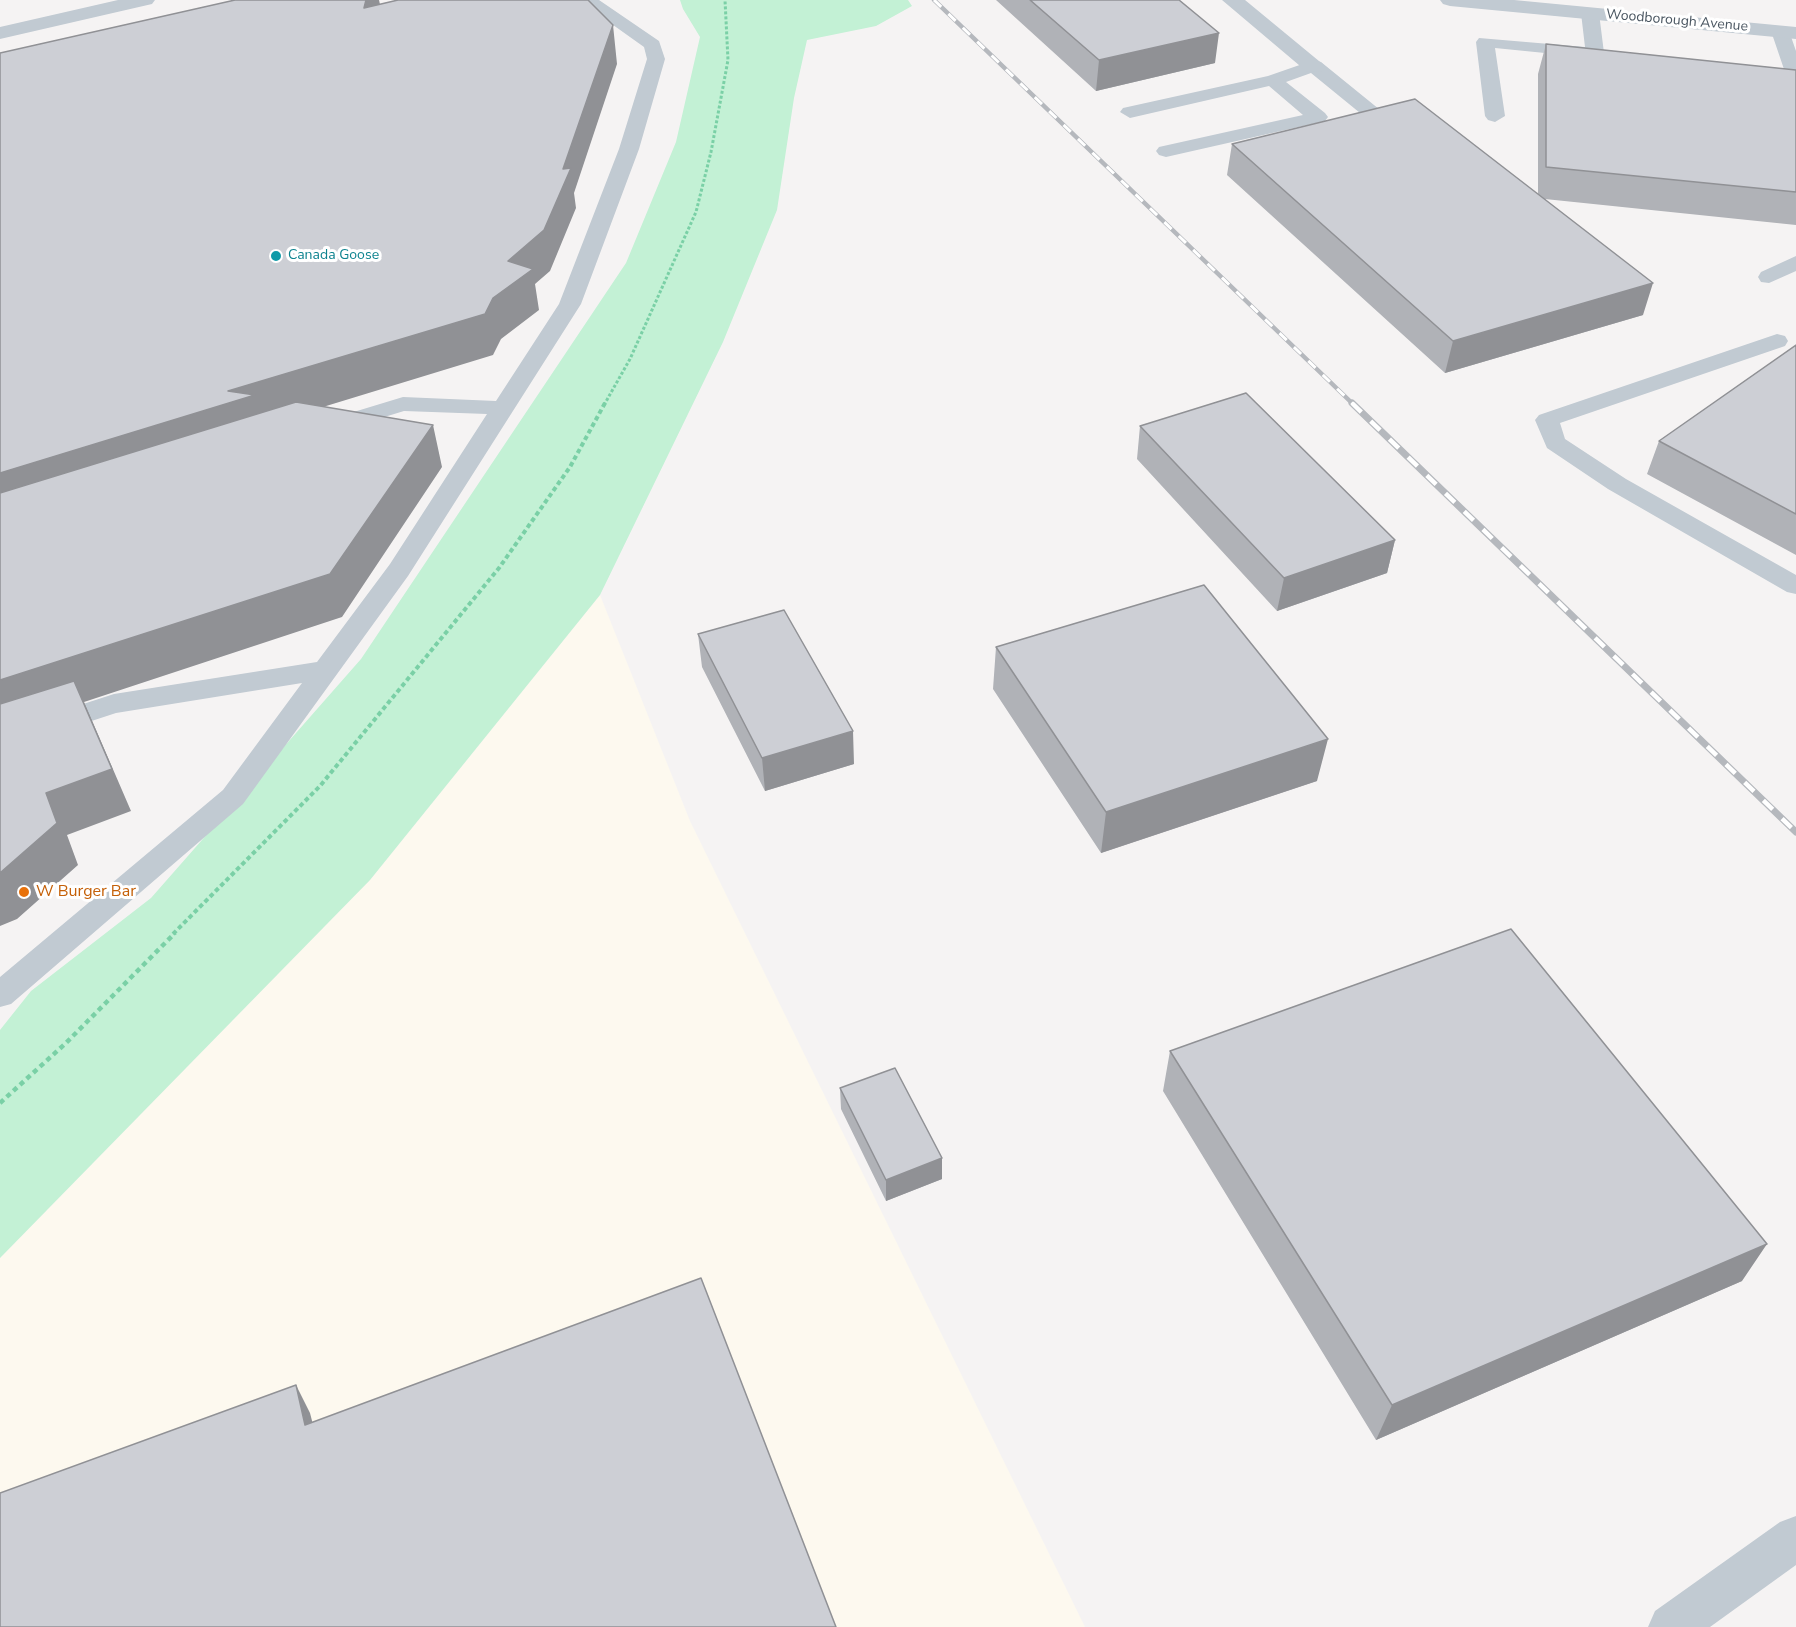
<!DOCTYPE html>
<style>
body{margin:0}
canvas{display:block;background:#f5f3f3}
</style>
<canvas width="1796" height="1627"></canvas>
<script>
const c = document.querySelector('canvas').getContext('2d');
c.lineJoin = 'round';
function paint(path, color) { c.fillStyle = color; c.fill(path, 'evenodd'); }
const poly = rows => new Path2D(rows.map(r => 'M' + r).join(''));
function strokePath(path, color, width, dash) { c.strokeStyle = color; c.lineWidth = width; c.lineCap = dash ? 'butt' : 'round'; c.setLineDash(dash || []); c.stroke(path); }
function label(font, color, halo, rows, align = 'center') {
  c.font = font + ' "Nunito Sans",sans-serif'; c.lineWidth = 6; c.setLineDash([]); c.textBaseline = 'middle'; c.strokeStyle = halo; c.fillStyle = color; for (const [text, x, y, turn = 0] of rows) {
    c.save(); c.translate(x, y); c.rotate((+turn || 0) * Math.PI / 180); c.textAlign = isNaN(turn) ? turn : align; if (halo) c.strokeText(text, 0, 0); c.fillText(text, 0, 0); c.restore();
  }
}
paint(poly([
 [600,595,690,821,1085,1627,0,1627,0,1258,370,880]
]), '#fdf9ef');
paint(poly([
 [680,0,908,0,912,6,876,26,807,40,794,98,777,210,723,342,600,595,370,880,0,1258,0,1030,31,991,151,898,361,659,626,263,676,142,700,37,683,9]
]), '#c3f1d5');
strokePath(poly([
 [604,405,630,359,696,212,711,152,728,60,725,0]
]), '#7ad0a6', 3, [3, 2]);
strokePath(poly([
 [173,934,320,786,499,568,570,467,605,403]
]), '#7ad0a6', 4, [4.5, 3]);
strokePath(poly([
 [0,1103,66,1043,175,933]
]), '#7ad0a6', 4.5, [5, 4]);
paint(poly([
 [578,0,599,0,659,41,665,59,639,149,581,304,408,576,243,804,11,1004,0,1007,0,977,223,790,302,683,116,713,0,751,0,731,114,694,317,662,390,564,487,414,404,411,332,433,324,431,320,426,324,421,403,397,496,401,559,304,619,149,647,59,644,47,578,0],
 [1590,8,1599,13,1604,53,1601,57,1595,58,1495,48,1505,116,1495,122,1488,120,1485,116,1476,42,1479,38,1585,47,1581,13,1590,8],
 [1780,26,1789,31,1796,51,1796,84,1787,78,1771,31,1780,26],
 [1314,60,1321,62,1390,118,1393,122,1390,126,1376,126,1311,73,1286,82,1325,113,1328,117,1325,121,1166,157,1159,155,1156,151,1159,147,1303,115,1269,86,1130,118,1120,112,1123,108,1268,76,1314,60],
 [1796,256,1796,271,1769,283,1761,282,1758,277,1761,272,1796,256],
 [1777,334,1785,336,1788,341,1785,346,1560,423,1565,439,1626,479,1796,575,1796,594,1787,592,1608,489,1547,448,1535,420,1539,415,1777,334]
]), '#c1cad2');
paint(poly([
 [118,0,155,0,152,4,0,39,0,27,118,0],
 [1222,0,1245,0,1325,66,1322,71,1314,72,1306,71,1222,0],
 [1440,0,1514,0,1796,27,1796,39,1450,6,1443,4,1440,0]
]), '#c1cad2');
paint(poly([
 [1796,1516,1796,1565,1710,1627,1648,1627,1655,1611,1780,1522,1796,1516]
]), '#c1cad2');
const railFar1 = poly([
 [934,0,1354,405]
]);
const rail = poly([
 [1352,403,1796,832]
]);
strokePath(railFar1, '#b5b8bd', 4.5);
strokePath(rail, '#b5b8bd', 7);
strokePath(railFar1, '#fff', 3, [10]);
strokePath(rail, '#fff', 4.5, [13]);
paint(poly([
 [996,0,1179,0,1215,63,1096,91],
 [1546,44,1796,70,1796,225,1545,199,1643,315,1445,373,1227,175,1232,144,1538,193,1538,74],
 [1796,345,1796,555,1647,474,1659,441],
 [1140,426,1395,540,1387,573,1277,611,1137,459],
 [698,634,854,764,765,791,702,667],
 [996,647,1317,781,1101,853,993,689],
 [1170,1051,1742,1281,1376,1440,1163,1091],
 [840,1088,942,1158,942,1179,886,1201,841,1109]
]), '#b0b2b7');
paint(poly([
 [366,0,379,0,381,9,364,8],
 [613,25,617,64,574,193,576,208,550,271,535,284,539,310,501,339,493,355,264,425,0,521,0,473,228,391,508,261,563,169],
 [1219,33,1215,63,1096,91,1099,60],
 [1653,283,1643,315,1445,373,1453,341],
 [433,425,442,467,342,617,84,702,131,811,67,835,78,865,17,919,0,926,0,873,46,793,0,729,0,680],
 [1395,540,1387,573,1277,611,1284,578],
 [853,731,854,764,765,791,762,758],
 [1328,739,1317,781,1101,853,1106,812],
 [942,1158,942,1179,886,1201,886,1180],
 [1767,1244,1742,1281,1376,1440,1392,1405],
 [296,1385,310,1413,320,1452,305,1425]
]), '#909195');
const building = poly([
 [235,0,366,0,364,8,398,0,588,0,613,25,563,169,571,168,544,230,508,261,533,269,493,298,485,314,228,391,255,395,0,473,0,53,235,0],
 [1030,0,1179,0,1219,33,1099,60,1030,0],
 [1546,44,1796,70,1796,192,1546,167,1546,44],
 [1415,99,1653,283,1453,341,1232,144,1415,99],
 [1796,345,1796,514,1659,441,1796,345],
 [1246,393,1395,540,1284,578,1140,426,1246,393],
 [296,402,433,425,330,574,0,680,0,493,296,402],
 [1204,585,1328,739,1106,812,996,647,1204,585],
 [784,610,853,731,762,758,698,634,784,610],
 [74,681,112,769,46,793,57,823,0,873,0,704,74,681],
 [1511,929,1767,1244,1392,1405,1170,1051,1511,929],
 [895,1068,942,1158,886,1180,840,1088,895,1068],
 [701,1278,836,1627,0,1627,0,1493,296,1385,305,1425,701,1278]
]);
paint(building, '#cdcfd5');
strokePath(building, '#909195', 1.5);
for (const [x, y, r, color] of [
 [276,256,6,"#0f9aa8"],
 [24,892,6,"#e8710a"]
]) { const dot = new Path2D(); dot.arc(x, y, r, 0, 2 * Math.PI); c.fillStyle = color; c.fill(dot); strokePath(dot, '#fff', 2); }
label('14px', '#4a5661', '#fff', [
 ["Woodborough Avenue",1677,21,5]
]);
label('14px', '#0d838f', '#fff', [
 ["Canada Goose",288,256]
], 'left');
label('16px', '#c56008', '#fff', [
 ["W Burger Bar",36,892]
], 'left');
</script>
